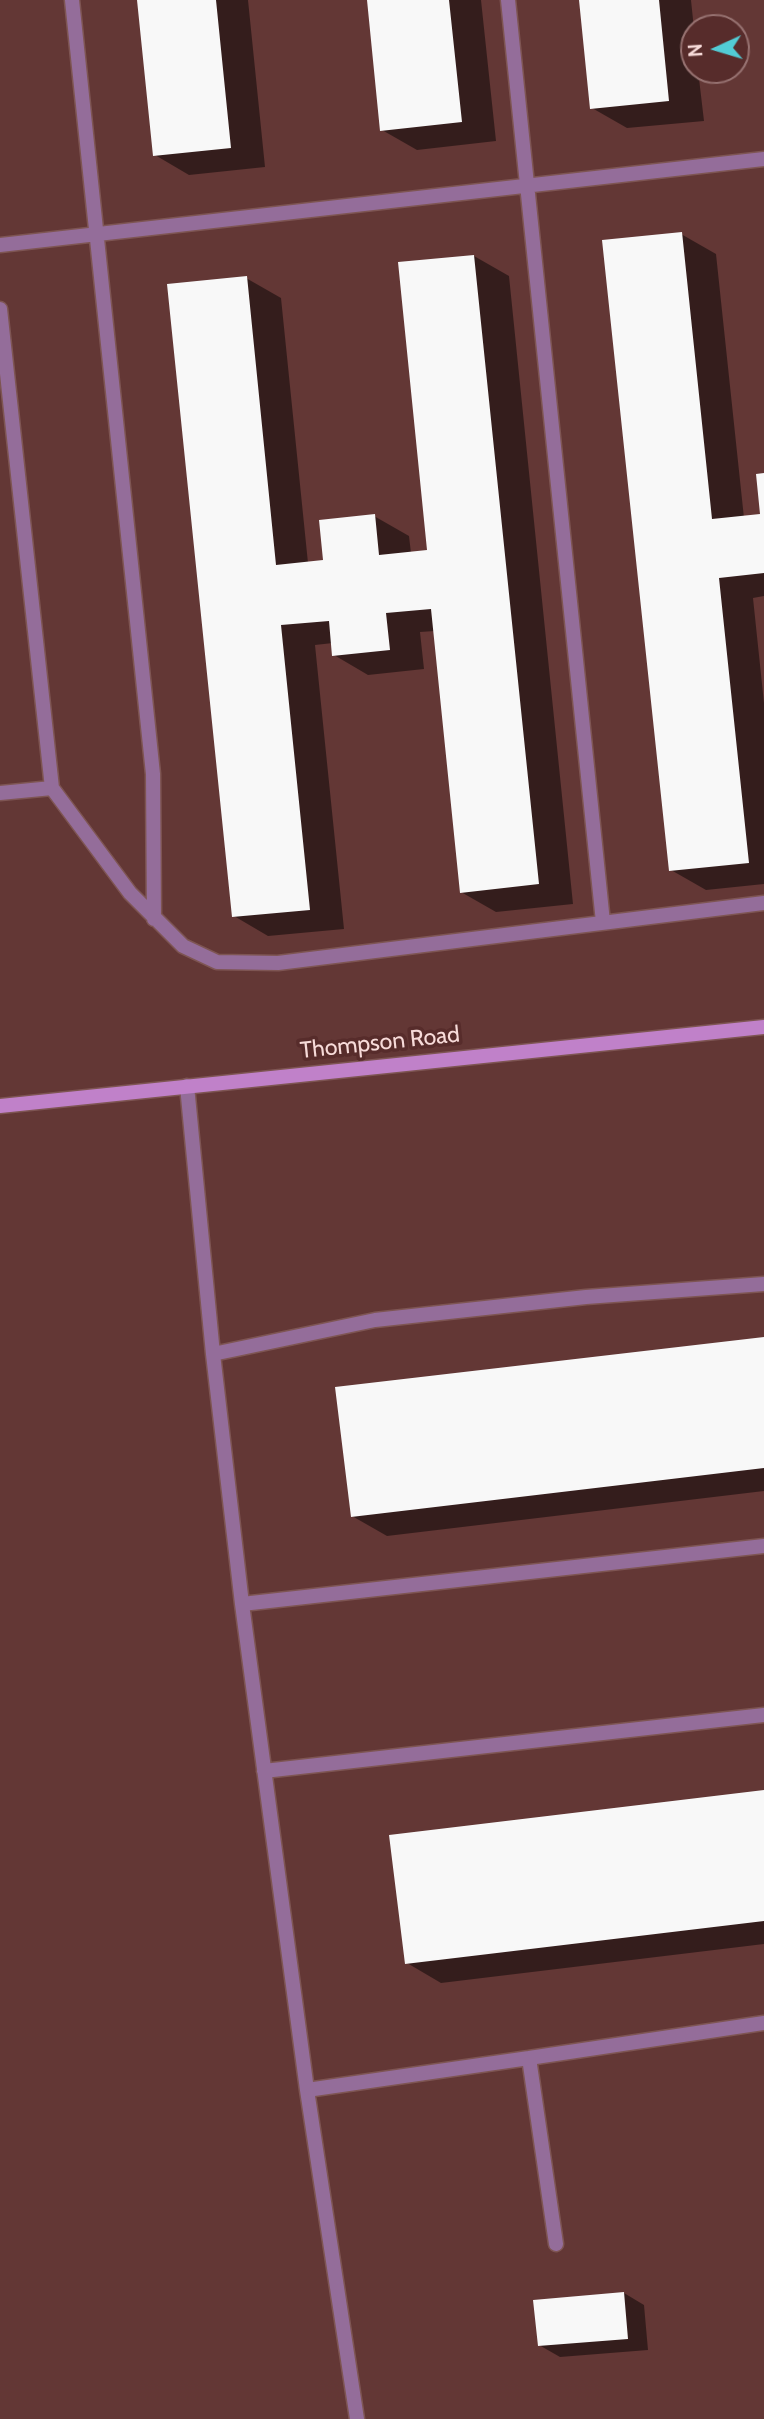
<!DOCTYPE html>
<style>
body{margin:0}
#map{position:relative;width:764px;height:2419px;overflow:hidden;background:#633735;font-family:Cabin,sans-serif}
canvas{display:block}
.north{position:absolute;left:680px;top:14px;width:70px;height:70px;box-sizing:border-box;background:#572c2b;border:2px solid #977271;border-radius:50%;rotate:266deg;font-size:19px;font-weight:700;line-height:28px;text-align:center;color:#f7dbd9}
.north::after{content:'';display:block;margin:auto;width:24px;height:32px;background:#52ccd5;clip-path:polygon(50% 0,100% 100%,50% 72%,0 100%)}
</style>
<div id="map">
<canvas width="764" height="2419"></canvas>
<div class="north">N</div>
</div>
<script>
const c = document.querySelector('canvas').getContext('2d');
c.lineJoin = 'round';
function paint(path, color) { c.fillStyle = color; c.fill(path, 'evenodd'); }
const poly = rows => new Path2D(rows.map(r => 'M' + r).join(''));
function strokePath(path, color, width, dash) { c.strokeStyle = color; c.lineWidth = width; c.lineCap = dash ? 'butt' : 'round'; c.setLineDash(dash || []); c.stroke(path); }
function label(font, color, halo, rows, align = 'center') {
  c.font = font + ' Cabin,sans-serif'; c.lineWidth = 7; c.setLineDash([]); c.textBaseline = 'middle'; c.strokeStyle = halo; c.fillStyle = color; for (const [text, x, y, turn = 0] of rows) {
    c.save(); c.translate(x, y); c.rotate((+turn || 0) * Math.PI / 180); c.textAlign = isNaN(turn) ? turn : align; if (halo) c.strokeText(text, 0, 0); c.fillText(text, 0, 0); c.restore();
  }
}
paint(poly([
 [138,0,248,0,265,167,189,175,155,155],
 [369,0,481,0,496,141,417,150,382,130],
 [581,0,691,0,694,29,694,70,698,70,704,121,627,128,592,108],
 [681,234,716,254,744,518,762,516,764,475,764,596,753,598,764,703,764,884,706,890,671,870],
 [474,256,509,276,573,904,496,912,461,892,435,631,420,632,424,669,368,675,334,655,333,643,315,645,344,929,268,936,234,916,246,278,281,298,308,563,325,562,374,516,409,536,411,553,429,551],
 [764,1339,764,1491,387,1536,352,1516],
 [764,1792,764,1944,441,1983,407,1963],
 [624,2293,644,2305,648,2350,560,2357,539,2345]
]), '#0007');
paint(poly([
 [137,0,216,0,231,148,153,156],
 [367,0,449,0,462,122,380,131],
 [579,0,659,0,669,101,590,109],
 [682,232,712,519,760,514,756,474,764,473,764,573,719,578,749,863,669,871,602,240],
 [474,255,539,884,460,893,431,609,386,613,390,650,332,656,329,621,281,625,310,910,232,917,167,284,247,276,276,565,323,560,319,520,375,514,379,555,427,550,398,262],
 [764,1337,764,1468,351,1517,335,1387],
 [764,1790,764,1921,405,1964,389,1835],
 [624,2292,628,2339,538,2346,533,2300]
]), '#f8f8f8');
const service = poly([
 [72,0,153,774,154,919],
 [508,0,603,922],
 [0,245,764,159],
 [0,309,52,788,130,893,183,946,217,962,278,963,764,903],
 [0,793,52,788],
 [187,1086,213,1354,242,1604,307,2090,357,2419],
 [213,1354,375,1320,586,1297,764,1284],
 [242,1604,764,1546],
 [264,1771,764,1715],
 [529,2058,764,2023],
 [307,2090,529,2058,556,2244]
]);
const secondary = poly([
 [0,1106,764,1027]
]);
strokePath(service, '#7e5553', 17);
strokePath(secondary, '#7e5553', 17);
strokePath(service, '#946d9a', 14);
strokePath(secondary, '#c081c9', 14);
label('23px', '#f7dbd9', '#572c2b', [
 ["Thompson Road",380,1043,-6]
]);
</script>
